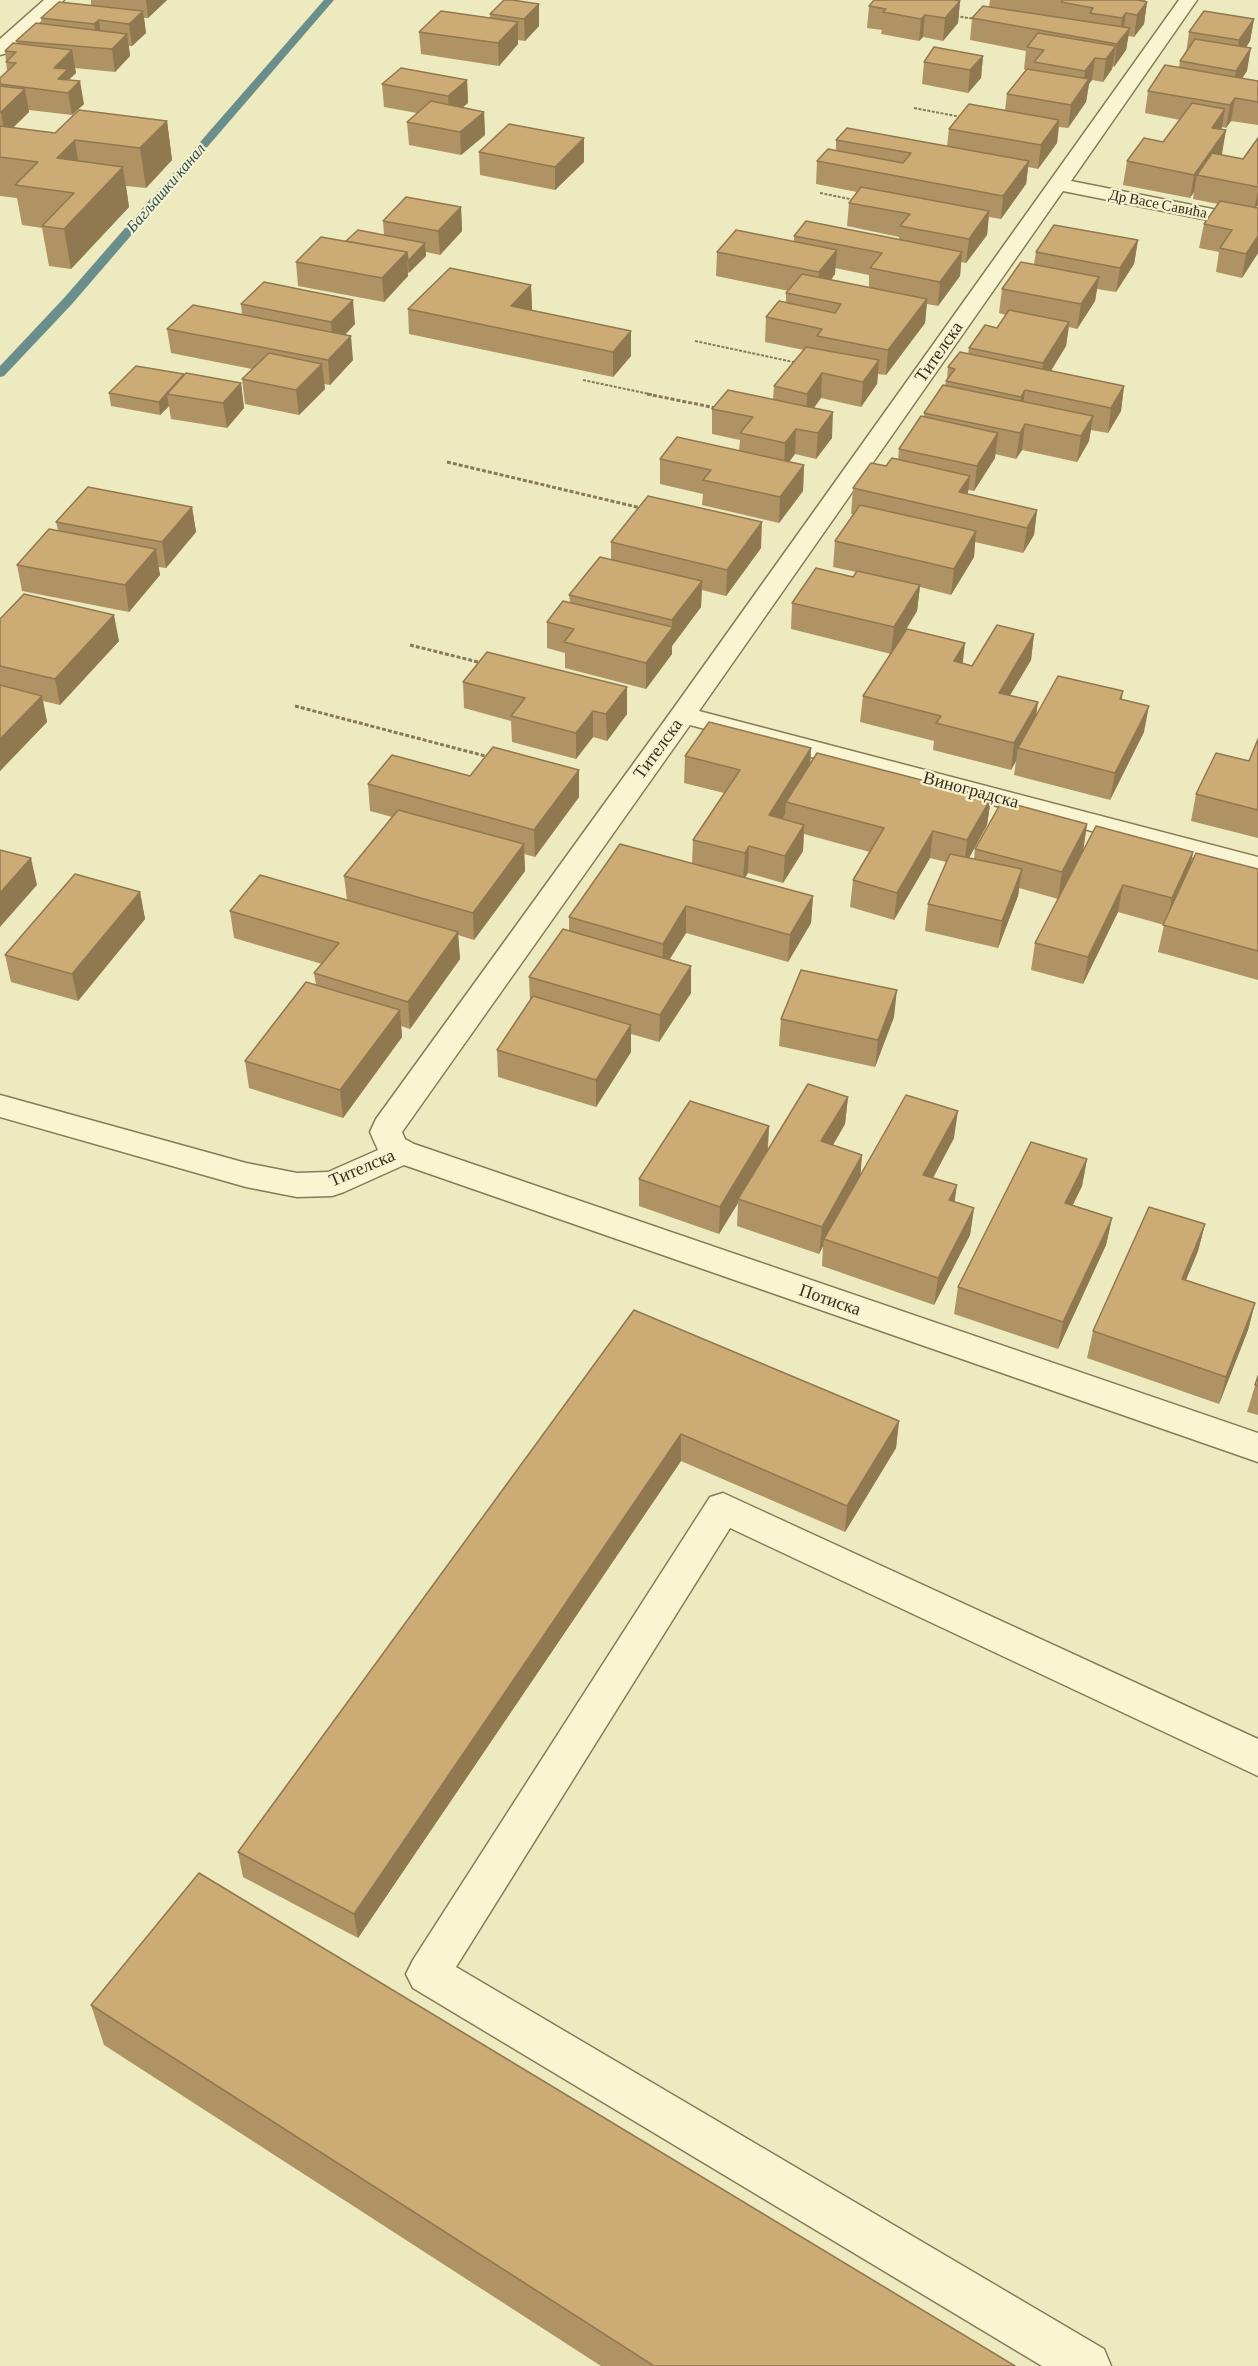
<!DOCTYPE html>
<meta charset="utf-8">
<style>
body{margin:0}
canvas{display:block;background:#eeeabf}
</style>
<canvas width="1258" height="2366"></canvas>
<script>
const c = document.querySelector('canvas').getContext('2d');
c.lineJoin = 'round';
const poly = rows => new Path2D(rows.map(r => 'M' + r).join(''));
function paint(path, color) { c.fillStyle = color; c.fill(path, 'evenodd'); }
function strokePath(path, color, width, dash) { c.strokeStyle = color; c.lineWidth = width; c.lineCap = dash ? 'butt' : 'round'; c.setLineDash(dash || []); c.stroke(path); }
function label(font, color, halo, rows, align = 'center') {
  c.font = font + ' "Crimson Pro",serif'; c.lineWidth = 4.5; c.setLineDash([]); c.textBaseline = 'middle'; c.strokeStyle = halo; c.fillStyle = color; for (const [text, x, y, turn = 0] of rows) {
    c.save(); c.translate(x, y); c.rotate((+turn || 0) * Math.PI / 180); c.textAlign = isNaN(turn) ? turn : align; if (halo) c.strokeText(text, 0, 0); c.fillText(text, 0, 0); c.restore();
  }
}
paint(poly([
 [324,0,334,0,72,304,4,376,0,377,0,366,64,298,324,0]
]), '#698e8c');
const lane = poly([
 [723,1493,1258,1739,1258,1776,730,1528,456,1967,1104,2349,1111,2366,1042,2366,413,1988,406,1974,413,1960,710,1497,723,1493]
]);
const street = poly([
 [44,0,64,0,7,53,0,55,0,39,44,0],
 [1179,0,1197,0,1071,181,1258,218,1258,230,1063,191,699,711,1258,857,1258,875,690,725,402,1132,405,1139,414,1144,1258,1433,1258,1462,404,1165,344,1192,332,1196,297,1197,246,1187,0,1117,0,1095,246,1163,297,1173,328,1172,378,1150,370,1132,376,1119,673,709,1179,0]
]);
strokePath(lane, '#877a57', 3);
strokePath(street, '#877a57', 3);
strokePath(poly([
 [956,16,975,19],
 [914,108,961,117],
 [820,193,855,200],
 [695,341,798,363],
 [583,380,654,395]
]), '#877a57', 2, [3, 1.5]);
strokePath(poly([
 [647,394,716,408],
 [447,462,641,508],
 [410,645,482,663],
 [295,706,489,757]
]), '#877a57', 3, [4, 2]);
paint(lane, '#f9f5d2');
paint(street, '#f9f5d2');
paint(poly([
 [91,0,167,0,148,18,144,18,146,33,132,46,129,46,130,56,115,72,75,68,76,73,69,80,84,104,72,115,29,110,29,112,13,128,55,133,167,121,172,160,146,188,126,186,129,207,71,269,49,266,42,228,22,225,17,198,0,196,0,78,7,71,5,51,17,44,16,41,42,24,41,18,91,5],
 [504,0,539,26,525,41,518,40,518,44,499,66,421,54,419,32,490,18,490,14],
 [990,0,1146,0,1145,1,1147,2,1144,24,1134,37,1128,36,1126,50,1114,67,1113,66,1112,69,1103,82,1092,80,1089,84,1086,102,1068,128,1059,127,1057,143,1038,169,1028,167,1026,184,1001,219,989,217,987,235,966,263,961,262,960,276,938,306,927,304,925,323,886,375,878,374,877,384,861,407,821,398,813,408,832,438,816,459,795,454,789,462,804,465,803,491,779,523,702,505,703,494,660,484,660,459,739,451,740,440,712,434,712,409,773,399,774,386,804,350,765,342,766,317,786,303,786,293,789,291,716,276,717,252,794,242,794,236,899,239,899,237,847,226,849,203,857,192,816,184,817,161,836,150,836,140,947,146,949,129,1005,110,1007,94,1026,70,1024,69,1026,51,970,40,972,18,989,7],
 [835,268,869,275,869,287,831,280,835,274],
 [960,1,958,23,943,41,923,37,919,41,881,34,882,30,867,28,869,6],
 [1254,19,1250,41,1246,47,1247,71,1242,78,1258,81,1258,125,1231,121,1226,128,1222,127,1221,129,1226,130,1221,155,1243,159,1258,138,1258,205,1256,208,1258,208,1258,253,1242,278,1216,272,1219,252,1199,248,1204,224,1218,204,1193,199,1194,192,1190,198,1123,185,1127,161,1163,142,1180,120,1145,113,1148,91,1179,67,1180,61,1186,53,1189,32],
 [983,56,981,78,968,93,922,84,924,62],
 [467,80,468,103,462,107,484,112,485,135,461,155,409,145,407,122,417,113,384,107,382,84],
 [479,152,584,162,555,190,480,175],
 [461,207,462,231,440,255,426,252,426,256,408,273,408,276,384,302,298,286,296,262,346,241,384,235,383,221],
 [1138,240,1134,264,1116,292,1097,289,1095,301,1077,329,1069,327,1066,346,1051,371,1124,386,1121,411,1108,433,1091,430,1089,441,1077,462,1022,450,1016,459,995,454,995,458,974,491,968,490,968,494,1037,510,1034,535,1023,553,975,542,974,557,951,595,920,587,917,611,901,638,963,663,972,666,1034,634,1031,660,1010,695,1038,702,1036,716,1123,691,1122,699,1144,732,1110,800,1014,775,1016,761,1011,770,933,750,934,741,860,722,863,696,891,654,791,629,792,603,853,577,856,572,833,567,835,541,853,514,851,514,853,488,886,466,898,460,899,449,924,417,924,413,945,385,946,381,947,379,948,367,968,354,969,348,997,328,1006,315,999,313,1002,289,1034,264,1036,252],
 [531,285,532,309,531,311,631,331,631,356,613,377,409,334,408,309],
 [241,304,355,324,345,335,353,360,330,385,324,384,325,389,299,415,245,404,242,379,252,369,171,353,167,329,242,315],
 [184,375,241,383,244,408,227,428,171,419,169,406,160,415,111,406,109,393],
 [192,507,196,532,166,568,158,567,160,575,129,612,22,591,17,565,58,530,56,522],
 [611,542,761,548,726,596,702,590,701,607,672,646,672,654,646,689,565,668,565,653,547,648,547,622,570,602,569,595,611,559],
 [0,619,119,641,60,705,43,701,47,722,0,771],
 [463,682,627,714,607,741,593,737,576,759,512,742,511,721,464,708],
 [1258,739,1258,838,1191,821,1196,794,1249,761],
 [685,756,810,764,991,798,987,825,969,858,974,859,975,849,1087,824,1083,851,1058,899,1019,888,1018,896,998,948,925,931,928,904,946,862,930,858,894,920,850,907,853,880,870,852,804,834,803,851,783,883,748,873,745,878,813,896,811,923,788,962,686,933,670,959,691,966,691,993,659,1042,631,1034,631,1052,596,1107,498,1077,497,1050,530,1001,529,977,569,931,569,917,692,863,693,840,724,793,684,783],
 [470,776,579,797,535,857,524,854,525,871,474,940,458,935,460,959,410,1029,401,1026,402,1037,343,1118,249,1088,245,1061,316,985,314,973,322,964,234,938,230,911,347,900,344,876,392,817,370,811,368,784],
 [1096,826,1193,852,1191,865,1258,869,1258,980,1158,952,1164,925,1118,912,1083,984,1031,970,1035,943],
 [140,892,145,919,78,1001,11,982,5,955],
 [894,1017,875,1067,779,1046,781,1019],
 [848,1097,845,1124,833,1145,860,1176,954,1138,933,1178,954,1202,974,1208,970,1235,934,1305,822,1266,823,1246,819,1254,737,1226,738,1203,719,1234,639,1206,639,1179,769,1126,768,1150],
 [1087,1159,1082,1186,1073,1205,1112,1218,1106,1245,1058,1349,954,1314,958,1287],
 [1205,1224,1198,1251,1186,1280,1255,1303,1248,1330,1219,1404,1087,1358,1093,1331],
 [634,1310,899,1421,896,1448,845,1532,681,1461,358,1938,243,1877,238,1852],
 [1258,1376,1258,1415,1247,1412],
 [91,2005,1015,2366,601,2366,104,2045]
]), '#b09364');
paint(poly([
 [146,0,167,0,148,18],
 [960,1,958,23,943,41,945,18],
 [1147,2,1144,24,1134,37,1137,15],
 [539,4,539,26,525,41,524,19],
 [143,11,146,33,132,46,129,24],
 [1126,13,1123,35,1119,41,1122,18],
 [925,15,923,37,919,41,921,19],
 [1254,19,1250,41,1236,63,1239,40],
 [99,20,102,42,98,47,94,24],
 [518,22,518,44,499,66,498,43],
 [1130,28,1126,50,1114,67,1117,44],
 [127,34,130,56,115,72,112,49],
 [1116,46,1112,69,1103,82,1106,59],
 [1251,48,1247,71,1232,93,1236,71],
 [72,50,76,73,69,79,71,90,80,81,84,104,72,115,68,93,60,92,54,68],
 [983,56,981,78,968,93,970,70],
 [1095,58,1092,80,1089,84,1086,102,1068,128,1071,105,1083,89,1085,71],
 [467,80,468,103,449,119,448,96],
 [25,89,29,112,5,135,1,112],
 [1235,98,1231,121,1226,128,1230,105],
 [1225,109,1221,132,1212,128],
 [484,112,485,135,461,155,460,132],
 [1059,120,1057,143,1038,169,1041,145],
 [167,121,172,160,146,188,140,148],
 [1226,130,1222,154,1205,177,1197,175,1194,192,1190,198,1194,175],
 [584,138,584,162,555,190,555,167],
 [75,140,81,180,57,158],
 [1029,161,1026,184,1001,219,1003,196],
 [123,167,129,207,71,269,64,229],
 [1258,190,1258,205,1254,211],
 [461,207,462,231,440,255,438,231],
 [989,211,987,235,966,263,969,239],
 [1258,236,1258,253,1242,278,1246,254],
 [1138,240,1134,264,1116,292,1120,268],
 [425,243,426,256,409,273,408,261],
 [837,250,835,274,817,297,819,272],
 [407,252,408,276,384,302,382,278],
 [962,252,960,276,938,306,940,282],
 [1099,277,1095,301,1077,329,1081,304],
 [531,285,532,309,512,331,511,306],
 [927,299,925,323,886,375,888,350],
 [353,300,355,324,333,347,331,322],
 [1069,322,1066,346,1040,388,1043,363],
 [631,331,631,356,613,377,613,352],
 [351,336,353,360,330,385,328,360],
 [879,360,877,384,861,407,863,382],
 [322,364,325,389,299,415,296,390],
 [822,373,821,398,806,419,807,394],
 [184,374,167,394,169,406,160,415,159,402],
 [241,383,244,408,227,428,223,403],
 [1124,386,1121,411,1108,433,1111,408],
 [1025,390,1022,415,1018,422,1021,397],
 [833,412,832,438,816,459,818,433],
 [1093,416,1089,441,1077,462,1081,436],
 [1025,424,1022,450,1016,459,1020,433],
 [796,429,795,454,784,468,785,443],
 [998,433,995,458,974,491,977,466],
 [804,465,803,491,779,523,780,497],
 [970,476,967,501,959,492],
 [192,507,196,532,166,568,162,542],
 [1037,510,1034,535,1023,553,1027,528],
 [762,522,761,548,726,596,727,570],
 [976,531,974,557,951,595,954,569],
 [156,549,160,575,129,612,125,585],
 [702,581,701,607,672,646,672,654,646,689,646,663,672,628,672,620],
 [920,585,917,611,891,654,894,627],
 [114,615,119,641,60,705,55,679],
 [1034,634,1031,660,996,719,999,693],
 [965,643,962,670,954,661],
 [627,687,627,714,607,741,606,714],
 [42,696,47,722,0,771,0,739],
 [1038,702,1034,729,1018,748,1016,761,1011,770,1014,743],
 [1149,706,1144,732,1110,800,1115,773],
 [593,711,593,737,576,759,576,733],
 [811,748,810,775,786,802,785,814,768,842,769,815],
 [579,770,579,797,535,857,534,830],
 [991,798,987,825,964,867,967,840],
 [1087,824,1083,851,1058,899,1062,872],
 [804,825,803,851,783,883,785,856],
 [933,831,930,858,894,920,897,893],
 [524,844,525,871,474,940,473,913],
 [749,846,748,873,743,880,745,853],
 [1193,852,1188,879,1166,925,1172,898],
 [31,858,37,885,0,927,0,893],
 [1022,869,1018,896,998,948,1002,921],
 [1123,885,1118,912,1083,984,1088,957],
 [140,892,145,919,78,1001,72,974],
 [813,896,811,923,788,962,790,935],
 [686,906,686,933,662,971,663,944],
 [458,932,460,959,410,1029,408,1002],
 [691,966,691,993,659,1042,660,1015],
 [897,990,894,1017,875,1067,878,1040],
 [400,1010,402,1037,343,1118,340,1090],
 [631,1025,631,1052,596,1107,596,1080],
 [848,1097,845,1124,819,1169,821,1141],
 [958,1111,954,1138,920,1202,923,1175],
 [769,1126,767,1154,738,1199,738,1203,719,1234,720,1207],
 [862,1155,860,1182,824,1239,823,1246,819,1254,822,1227],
 [1087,1159,1082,1186,1060,1230,1065,1203],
 [957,1185,953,1213,949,1200],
 [974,1208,970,1235,934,1305,938,1278],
 [1112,1218,1106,1245,1058,1349,1063,1322],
 [1205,1224,1198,1251,1175,1306,1182,1279],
 [1255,1303,1248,1330,1219,1404,1226,1377],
 [899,1421,896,1448,845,1532,847,1506],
 [681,1434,681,1461,358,1938,354,1914]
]), '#907851');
const building = poly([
 [504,0,512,0,539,4,524,19,490,14,504,0],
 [874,0,955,0,960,1,945,18,925,15,921,19,883,12,886,9,869,6,874,0],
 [1063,0,1138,0,1147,2,1137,15,1126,13,1122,18,1090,13,1093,8,1061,2,1063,0],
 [59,2,143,11,129,24,99,20,94,24,41,18,59,2],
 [983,6,1130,28,1117,44,972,18,983,6],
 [441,11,518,22,498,43,419,32,441,11],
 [1204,11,1254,19,1239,40,1189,32,1204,11],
 [36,23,127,34,112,49,16,41,36,23],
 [1038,33,1116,46,1106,59,1095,58,1085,71,1034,62,1044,50,1027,47,1038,33],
 [1195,39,1251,48,1236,71,1180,61,1195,39],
 [13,43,72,50,54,68,68,69,58,79,80,81,68,93,0,84,0,78,16,63,6,62,16,52,5,51,13,43],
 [934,47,983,56,970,70,924,62,934,47],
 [1165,65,1258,81,1258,102,1235,98,1230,105,1148,91,1165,65],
 [401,68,467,80,448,96,382,84,401,68],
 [1027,69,1089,79,1071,105,1007,94,1027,69],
 [0,86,25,89,1,112,0,112,0,86],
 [431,101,484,112,460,132,407,122,431,101],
 [1192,103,1225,109,1212,128,1226,130,1194,175,1127,161,1144,138,1163,142,1192,103],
 [969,104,1059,120,1041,145,949,129,969,104],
 [79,110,167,121,140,148,75,140,57,158,123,167,64,229,42,226,74,193,15,185,38,162,0,157,0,126,55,133,79,110],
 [509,124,584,138,555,167,479,152,509,124],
 [847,128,1029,161,1003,196,817,161,828,149,903,163,911,153,836,140,847,128],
 [1258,138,1258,187,1197,175,1212,153,1243,159,1258,138],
 [861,187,989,211,969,239,900,226,910,214,849,203,861,187],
 [406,197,461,207,438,231,383,221,406,197],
 [1220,201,1258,208,1258,236,1246,254,1220,248,1232,230,1204,224,1220,201],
 [806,221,962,252,940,282,870,268,882,253,794,236,806,221],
 [1054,225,1138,240,1120,268,1036,252,1054,225],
 [358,230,425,243,408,261,407,252,346,241,358,230],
 [736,230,837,250,819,272,717,252,736,230],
 [321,237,407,252,382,278,296,262,321,237],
 [1021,262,1099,277,1081,304,1002,289,1021,262],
 [450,268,531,285,511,306,631,331,613,352,408,309,450,268],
 [802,274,927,299,888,350,817,336,822,329,766,317,779,301,835,313,841,304,786,293,802,274],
 [264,282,353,300,331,322,241,304,264,282],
 [193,305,351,336,328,360,167,329,193,305],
 [1009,310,1069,322,1043,363,969,348,985,325,997,328,1009,310],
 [806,347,879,360,863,382,822,373,807,394,774,386,806,347],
 [960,352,1124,386,1111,408,1025,390,1021,397,946,381,955,369,948,367,960,352],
 [269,353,322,364,296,390,242,379,269,353],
 [136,366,184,374,159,402,109,393,136,366],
 [186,373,241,383,223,403,167,394,186,373],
 [943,385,1093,416,1081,436,1025,424,1020,433,924,413,943,385],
 [728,390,833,412,818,433,796,429,785,443,740,433,753,417,712,409,728,390],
 [921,416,998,433,977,466,899,449,921,416],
 [677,437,804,465,780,497,703,480,711,470,660,459,677,437],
 [892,458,970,476,959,492,1037,510,1027,528,853,488,871,463,886,466,892,458],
 [88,487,192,507,162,542,56,522,88,487],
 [648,496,762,522,727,570,611,542,648,496],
 [860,505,976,531,954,569,835,541,860,505],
 [49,529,156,549,125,585,17,565,49,529],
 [600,557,702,581,672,620,569,595,600,557],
 [816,568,853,577,857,571,920,585,894,627,792,603,816,568],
 [24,594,114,615,55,679,0,666,0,619,24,594],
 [563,601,673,627,646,663,564,642,574,629,547,622,563,601],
 [997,625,1034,634,999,693,1038,702,1014,743,936,723,941,716,863,696,907,629,965,643,954,661,972,666,997,625],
 [487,652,627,687,606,714,593,711,576,733,511,716,525,698,463,682,487,652],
 [1058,676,1123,691,1120,699,1149,706,1115,773,1018,748,1058,676],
 [0,685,42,696,0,739,0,685],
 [709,722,811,748,769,815,804,825,785,856,749,846,745,853,693,840,740,770,685,756,709,722],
 [1258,739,1258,810,1196,794,1216,753,1249,761,1258,739],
 [493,747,579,770,534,830,368,784,392,755,470,776,493,747],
 [817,753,991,798,967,840,933,831,897,893,853,880,884,828,786,802,817,753],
 [1002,801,1087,824,1062,872,975,849,1002,801],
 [398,810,524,844,473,913,344,876,398,810],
 [1096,826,1193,852,1172,898,1123,885,1088,957,1035,943,1096,826],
 [620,844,813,896,790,935,686,906,663,944,569,917,620,844],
 [0,850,31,858,0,893,0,850],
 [1196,853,1258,869,1258,951,1163,925,1196,853],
 [950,854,1022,869,1002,921,928,904,950,854],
 [75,874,140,892,72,974,5,955,75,874],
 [260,875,458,932,408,1002,314,973,339,943,230,911,260,875],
 [563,929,691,966,660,1015,529,977,563,929],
 [801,970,897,990,878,1040,781,1019,801,970],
 [306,982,400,1010,340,1090,245,1061,306,982],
 [533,996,631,1025,596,1080,497,1050,533,996],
 [808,1084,848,1097,821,1141,862,1155,822,1227,738,1199,808,1084],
 [906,1095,958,1111,923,1175,957,1185,949,1200,974,1208,938,1278,824,1239,906,1095],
 [690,1101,769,1126,720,1207,639,1179,690,1101],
 [1031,1142,1087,1159,1065,1203,1112,1218,1063,1322,958,1287,1031,1142],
 [1149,1207,1205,1224,1182,1279,1255,1303,1226,1377,1093,1331,1149,1207],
 [634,1310,899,1421,847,1506,681,1434,354,1914,238,1852,634,1310],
 [1258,1376,1258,1386,1255,1385,1258,1376],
 [199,1873,1015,2366,654,2366,91,2005,199,1873]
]);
paint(building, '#cdab74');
strokePath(building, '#907851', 1.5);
label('15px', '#362e1c', '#f6f2cf', [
 ["Др Васе Савића",1158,204,11]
]);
label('italic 16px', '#2b5056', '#f6f2cf', [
 ["Багљашки канал",166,188,-49]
]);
label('18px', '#362e1c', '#f6f2cf', [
 ["Тителска",939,352,-55],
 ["Тителска",658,749,-54],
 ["Виноградска",971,790,15],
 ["Тителска",362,1168,-23],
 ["Потиска",830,1300,19]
]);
</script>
